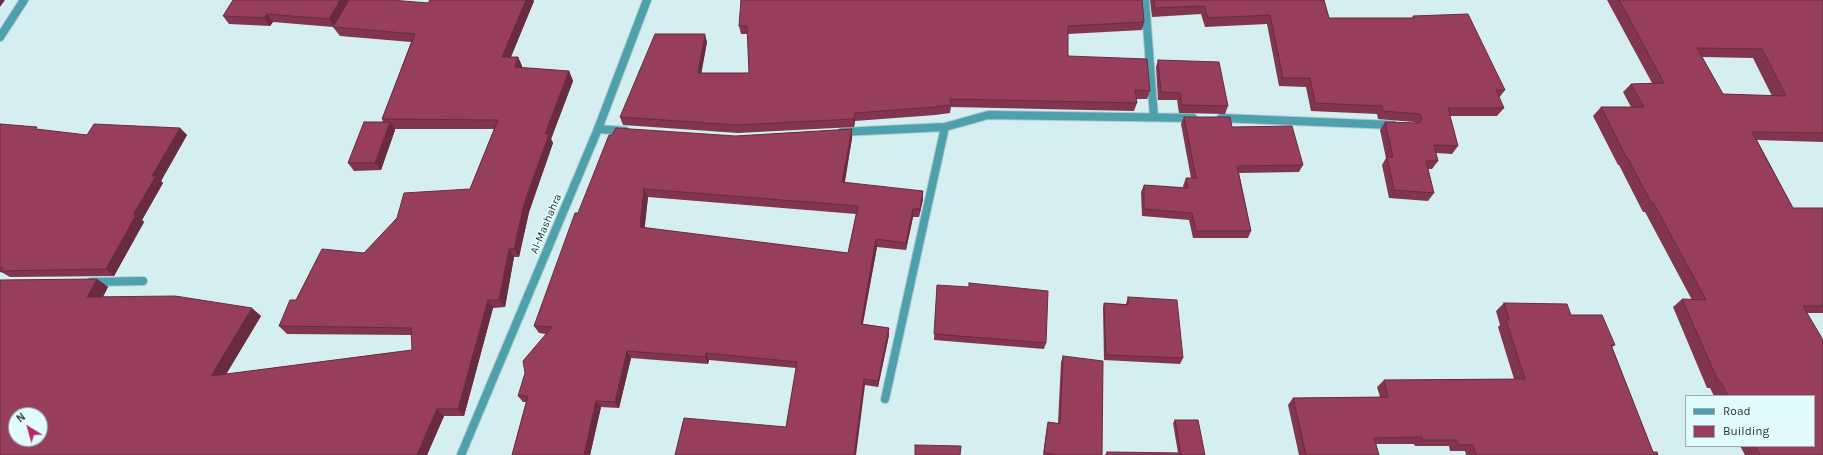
<!DOCTYPE html>
<style>
body{margin:0}
#map{position:relative;width:1823px;height:455px;overflow:hidden;background:#d4eef1;font-family:Karla,sans-serif}
canvas{display:block}
.legend{position:absolute;left:1685px;top:395px;width:130px;height:52px;box-sizing:border-box;background:#e1fbff;border:1px solid #97abae;margin:0;padding:5px 7px;list-style:none;font-size:12px;color:#293435}
.legend li{display:flex;align-items:center;gap:8px;height:20px}
.legend b{width:20px;border:1px solid #97abae}
.north{position:absolute;left:8px;top:407px;width:40px;height:40px;box-sizing:border-box;background:#e1fbff;border:1px solid #97abae;border-radius:50%;rotate:323deg;font-size:11px;font-weight:700;line-height:16px;text-align:center;color:#293435}
.north::after{content:'';display:block;margin:auto;width:14px;height:18px;background:#b62a64;clip-path:polygon(50% 0,100% 100%,50% 72%,0 100%)}
</style>
<div id="map">
<canvas width="1823" height="455"></canvas>
<ul class="legend">
<li><b style="height:5px;background:#4da1ac"></b>Road</li>
<li><b style="height:11px;background:#963e5c"></b>Building</li>
</ul>
<div class="north">N</div>
</div>
<script>
const c = document.querySelector('canvas').getContext('2d');
c.lineJoin = 'round';
const poly = rows => new Path2D(rows.map(r => 'M' + r).join(''));
function strokePath(path, color, width, dash) { c.strokeStyle = color; c.lineWidth = width; c.lineCap = dash ? 'butt' : 'round'; c.setLineDash(dash || []); c.stroke(path); }
function paint(path, color) { c.fillStyle = color; c.fill(path, 'evenodd'); }
function label(font, color, halo, rows, align = 'center') {
  c.font = font + ' Karla,sans-serif'; c.lineWidth = 4; c.setLineDash([]); c.textBaseline = 'middle'; c.strokeStyle = halo; c.fillStyle = color; for (const [text, x, y, turn = 0] of rows) {
    c.save(); c.translate(x, y); c.rotate((+turn || 0) * Math.PI / 180); c.textAlign = isNaN(turn) ? turn : align; if (halo) c.strokeText(text, 0, 0); c.fillText(text, 0, 0); c.restore();
  }
}
const lane = poly([
 [1145,0,1154,117],
 [1221,118,1393,125],
 [598,129,625,131],
 [842,132,945,127,988,115,1193,118],
 [91,282,143,281],
 [885,399,945,127]
]);
const street = poly([
 [0,37,24,0],
 [461,455,598,129,647,0]
]);
strokePath(lane, '#b2c9cb', 10);
strokePath(street, '#b2c9cb', 10);
strokePath(lane, '#4da1ac', 8);
strokePath(street, '#4da1ac', 8);
paint(poly([
 [430,0,533,0,534,1,511,57,518,57,522,66,522,68,569,71,573,81,551,139,553,143,529,212,519,257,514,257,505,307,493,308,464,416,444,416,427,455,0,455,97,279,108,287,103,297,261,316,226,374,412,350,412,335,287,334,279,326,296,300,364,253,470,189,494,129,395,129,395,130,381,170,354,171,348,163,383,122,382,119,411,42,340,36,333,27,273,22,270,26,229,24,223,16,428,3],
 [1150,0,1324,0,1329,18,1412,18,1413,16,1505,90,1499,98,1504,108,1497,116,1450,116,1458,146,1452,154,1436,153,1438,161,1432,169,1428,169,1434,193,1428,201,1389,198,1382,165,1386,158,1380,130,1385,122,1415,123,1414,122,1378,119,1377,114,1311,111,1306,87,1279,86,1267,24,1205,27,1201,14,1152,17],
 [1607,0,1823,0,1823,142,1757,140,1793,208,1823,208,1823,313,1807,313,1823,455,1745,455,1740,446,1814,446,1814,396,1714,396,1710,388,1707,388,1673,307,1682,299,1692,300,1645,212,1643,212,1619,165,1618,165,1593,116,1601,107,1631,107,1623,92,1631,84,1652,83],
 [1702,57,1753,58,1772,96,1723,94],
 [1144,22,1142,30,1068,34,1068,56,1150,91,1147,99,1136,99,1137,103,1134,111,951,107,950,113,935,115,855,121,854,127,738,133,623,125,620,117,707,42,701,73,749,73,748,34,741,34,739,26],
 [1158,60,1228,106,1225,114,1179,113,1177,100,1158,100,1156,67],
 [1184,117,1232,127,1303,165,1299,172,1239,173,1251,231,1248,238,1193,238,1189,220,1142,216,1141,192,1144,185,1184,188,1183,186,1186,178,1191,178,1181,124],
 [0,124,41,130,87,135,180,128,187,135,161,181,163,183,142,220,144,222,114,276,10,277,3,273,0,272],
 [852,129,852,138,845,182,923,199,919,217,913,217,906,250,877,247,863,324,889,328,889,335,878,387,865,385,786,427,796,368,709,360,708,364,631,358,619,408,601,407,590,455,512,455,526,402,523,402,518,396,546,334,539,333,534,326,578,213,736,136],
 [648,197,856,214,848,253,644,228],
 [937,285,1046,343,1044,349,934,340],
 [1128,297,1183,358,1180,364,1104,360,1103,308,1104,303,1126,304],
 [1504,303,1571,315,1615,345,1612,347,1653,452,1658,455,1466,455,1465,451,1450,451,1449,446,1415,446,1414,444,1376,444,1379,455,1299,455,1288,405,1293,398,1380,397,1377,387,1384,380,1514,379,1498,327,1500,325,1496,311],
 [1063,356,1102,455,1043,455,1047,426,1048,422,1058,423,1061,362],
 [1175,420,1205,455,1105,455,1107,452,1178,453,1173,423]
]), '#81354f');
paint(poly([
 [0,0,5,0,0,7],
 [340,0,350,0,334,27,329,19],
 [526,0,533,0,534,1,507,66,502,57],
 [267,14,273,22,270,26,264,18],
 [705,34,707,42,700,81,698,73],
 [518,57,522,66,519,77,515,67],
 [569,71,573,81,551,139,553,143,529,212,519,257,514,249,524,204,545,134],
 [855,113,855,121,854,127,854,119],
 [390,122,395,130,381,170,375,163],
 [180,128,187,135,161,181,163,183,142,220,144,222,114,276,106,269,152,176],
 [852,129,852,138,843,190,842,182],
 [644,189,648,197,644,235,640,227],
 [923,191,923,199,919,217,920,209],
 [913,209,913,217,906,250,906,243],
 [876,239,877,247,861,331,861,324],
 [509,249,514,257,505,307,499,300],
 [97,279,108,287,98,305,87,297],
 [488,300,493,308,464,416,458,409],
 [252,308,261,316,221,383,211,376],
 [889,328,889,335,878,387,878,381],
 [627,351,631,358,619,408,615,402],
 [706,353,709,360,708,364,705,357],
 [864,379,865,385,856,455,854,455],
 [596,401,601,407,590,455,584,455],
 [437,409,444,416,427,455,417,455]
]), '#692b40');
const building = poly([
 [233,0,340,0,329,19,267,14,264,18,223,16,233,0],
 [349,0,391,0,428,3,430,0,526,0,502,57,518,57,515,67,569,71,545,134,549,134,524,204,514,249,509,249,499,300,488,300,458,409,437,409,417,455,0,455,0,280,97,279,87,297,175,296,252,308,211,376,412,350,411,328,279,326,290,300,296,300,322,249,364,253,397,218,404,193,470,189,498,120,382,119,415,34,333,27,349,0],
 [16,415,40,415,40,439,16,439,16,415],
 [741,0,1142,0,1144,22,1068,26,1068,56,1147,59,1150,91,1135,90,1137,103,950,99,951,105,935,107,855,113,854,119,736,125,620,117,655,34,705,34,698,73,749,73,747,26,739,26,741,0],
 [1154,0,1324,0,1329,18,1414,18,1413,16,1468,14,1505,90,1496,90,1504,108,1448,108,1458,146,1434,145,1438,161,1426,161,1434,193,1394,190,1387,157,1393,157,1385,122,1419,123,1422,119,1420,114,1383,111,1382,106,1315,103,1310,78,1283,78,1270,15,1208,18,1204,6,1154,8,1154,0],
 [1619,0,1823,0,1823,133,1752,132,1793,208,1823,208,1823,306,1803,306,1823,340,1823,455,1760,455,1755,446,1814,446,1814,396,1728,396,1720,381,1718,381,1682,299,1706,300,1654,204,1652,204,1627,157,1626,157,1601,107,1644,107,1631,84,1664,83,1619,0],
 [1697,48,1762,49,1786,96,1723,94,1697,48],
 [1158,60,1219,62,1228,106,1182,105,1180,93,1161,92,1158,60],
 [1184,117,1230,117,1232,127,1292,126,1303,165,1237,166,1251,231,1196,231,1192,213,1144,209,1144,185,1188,188,1186,178,1196,178,1184,117],
 [364,122,390,122,375,163,348,163,364,122],
 [0,124,37,127,36,129,87,135,94,124,180,128,152,176,156,176,133,215,136,215,106,269,0,271,3,268,0,267,0,124],
 [616,128,736,136,852,129,842,182,923,191,920,209,913,209,906,243,876,239,861,324,889,328,878,381,864,379,854,455,675,455,684,418,786,427,797,362,706,353,705,357,627,351,615,402,596,401,584,455,512,455,528,396,518,396,525,373,523,361,552,327,534,326,575,213,578,213,609,135,612,135,616,128],
 [644,189,858,206,848,253,640,227,644,189],
 [969,283,1048,291,1046,343,934,334,937,285,969,287,969,283],
 [1128,297,1177,300,1183,358,1106,355,1104,303,1128,305,1128,297],
 [1504,303,1567,304,1571,315,1602,315,1615,345,1611,345,1653,452,1657,452,1658,455,1476,455,1473,445,1458,445,1457,440,1422,440,1422,437,1374,438,1379,455,1306,455,1293,398,1388,397,1384,380,1525,379,1506,320,1509,320,1504,303],
 [1063,356,1103,361,1102,455,1057,455,1044,452,1048,422,1060,424,1063,356],
 [1175,420,1198,420,1205,455,1181,455,1175,420],
 [915,445,961,446,960,455,915,455,915,445],
 [1107,452,1181,453,1181,455,1107,455,1107,452]
]);
paint(building, '#963e5c');
strokePath(building, '#692b40', 1);
label('11px', '#293435', '#e1fbff', [
 ["Al-Mashahra",546,224,-67]
]);
</script>
